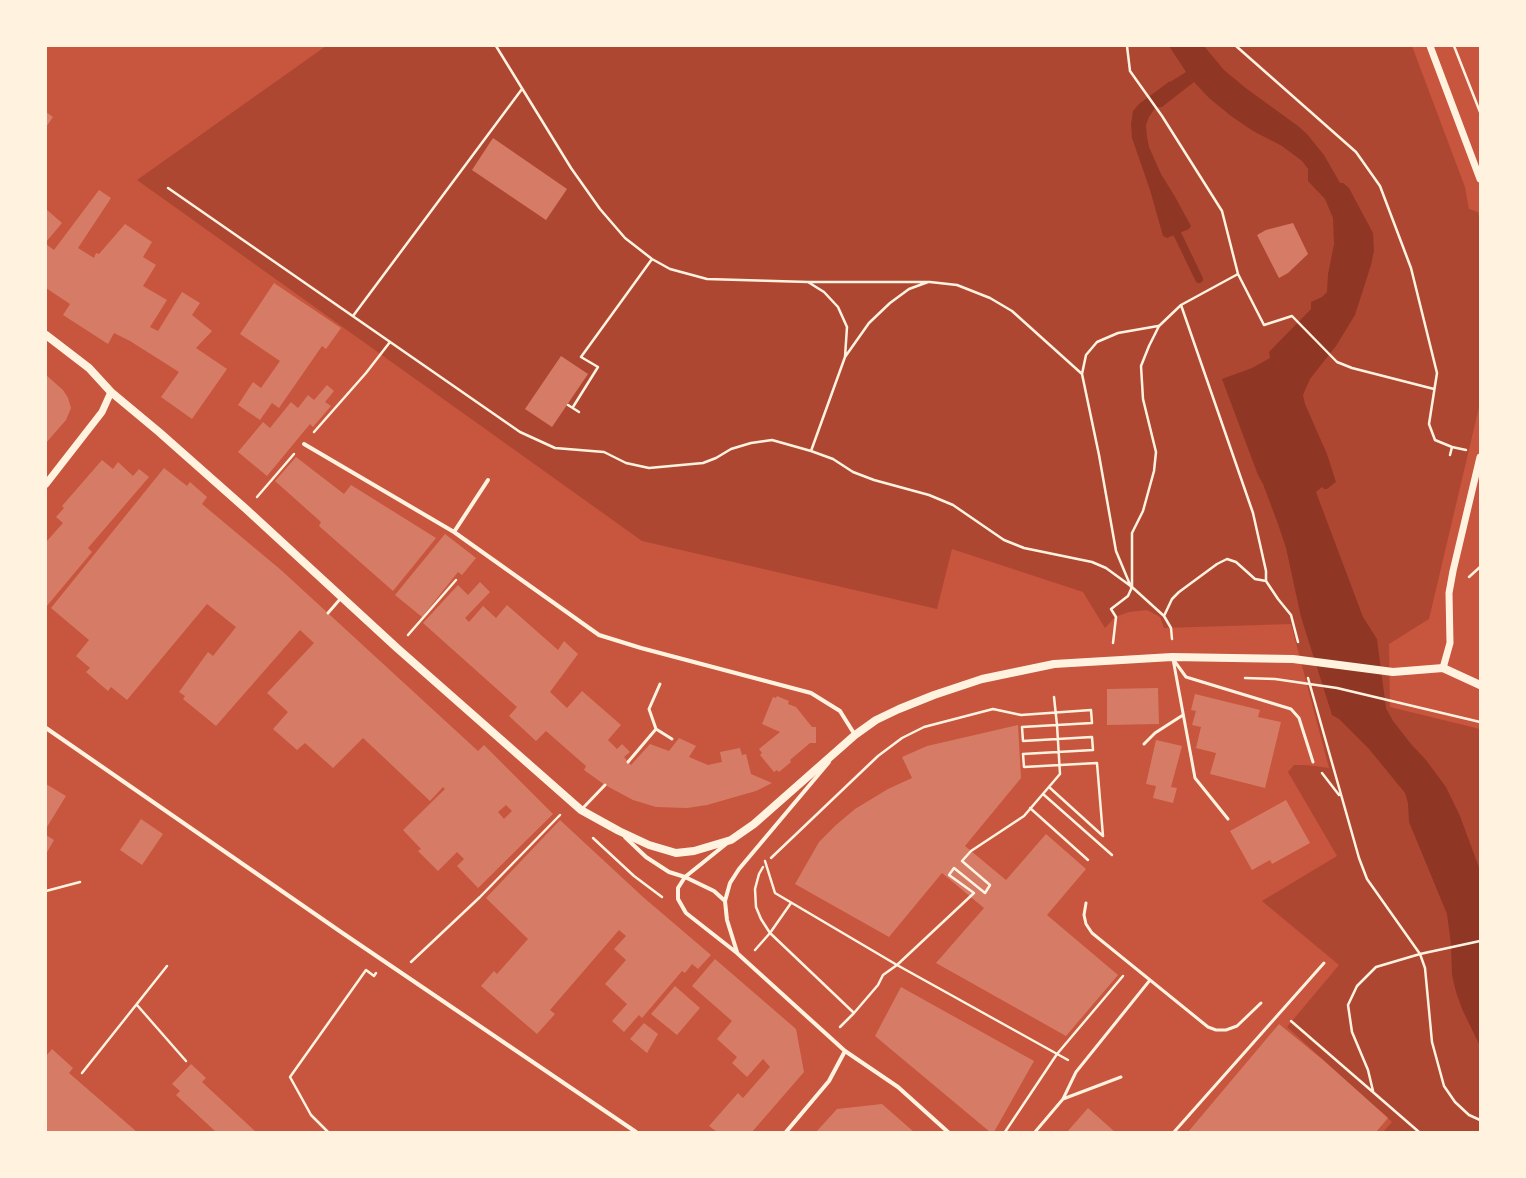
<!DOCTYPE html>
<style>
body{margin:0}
#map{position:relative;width:1526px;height:1178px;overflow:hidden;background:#c8553d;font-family:Commissioner,sans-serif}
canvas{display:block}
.frame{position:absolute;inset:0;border:47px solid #fff3e0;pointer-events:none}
</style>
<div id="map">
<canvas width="1526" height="1178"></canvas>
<div class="frame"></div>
</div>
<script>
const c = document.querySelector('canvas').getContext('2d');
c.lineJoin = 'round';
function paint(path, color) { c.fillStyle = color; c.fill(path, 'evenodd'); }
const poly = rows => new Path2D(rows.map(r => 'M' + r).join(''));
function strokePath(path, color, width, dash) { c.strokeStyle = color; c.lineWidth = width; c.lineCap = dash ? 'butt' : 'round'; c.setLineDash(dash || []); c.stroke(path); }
paint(poly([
 [326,46,1412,46,1465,187,1469,209,1478,212,1480,222,1480,403,1429,619,1389,644,1390,707,1480,729,1480,1132,1383,1132,1392,1122,1287,1027,1339,965,1262,901,1337,856,1288,772,1294,765,1306,765,1329,768,1291,624,1164,628,1160,617,1147,610,1129,612,1115,617,1105,628,1083,592,952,549,937,609,642,541,137,180]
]), '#ae4732');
paint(poly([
 [1169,46,1204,46,1224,70,1247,89,1298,126,1307,134,1324,155,1340,183,1343,183,1349,188,1373,233,1374,251,1371,265,1355,315,1336,346,1310,379,1303,395,1305,404,1327,454,1336,482,1327,489,1324,489,1322,487,1316,492,1363,617,1377,639,1386,708,1393,721,1411,744,1426,760,1446,787,1460,816,1480,870,1480,1046,1462,1009,1456,992,1452,975,1451,945,1447,914,1409,822,1408,803,1405,793,1369,749,1339,719,1332,715,1301,617,1286,548,1278,524,1263,484,1258,475,1222,379,1252,368,1270,358,1269,352,1311,309,1311,302,1322,297,1327,292,1328,274,1334,244,1333,218,1325,199,1308,181,1308,169,1302,161,1282,146,1253,131,1231,116,1209,98,1194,82,1162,107,1155,108,1149,117,1146,125,1147,137,1149,147,1161,174,1174,195,1191,226,1189,229,1167,238,1163,236,1150,190,1132,138,1131,124,1133,111,1139,104,1170,81,1170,82,1186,72]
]), '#8f3625');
strokePath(poly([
 [1173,225,1199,279]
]), '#8f3625', 8);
paint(poly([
 [46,112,53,117,46,127],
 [493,138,567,189,546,220,472,170],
 [99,190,111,198,78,248,94,258,96,253,99,254,125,224,152,242,143,257,156,265,143,286,167,300,150,327,158,331,182,292,200,303,192,315,212,331,196,348,227,369,192,419,161,397,179,372,130,341,114,333,108,344,63,315,70,304,46,288,46,244,54,250],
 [46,209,62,223,46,242],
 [1293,223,1308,254,1288,273,1279,278,1257,235,1266,230],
 [274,283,341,328,326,349,322,346,279,408,272,403,260,420,238,405,253,382,261,388,280,361,240,334],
 [561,356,588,374,552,427,525,409],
 [46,375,63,390,68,398,71,408,66,420,46,443],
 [327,385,334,391,325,402,331,406,313,427,310,424,267,476,238,452,263,422,270,428,291,402,298,408,308,395,314,400],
 [296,457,344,494,351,485,436,538,393,591,319,526,321,522,275,481],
 [102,460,113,469,118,462,133,476,139,469,149,477,88,548,92,552,46,607,46,542,63,523,56,517,64,508,62,506],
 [164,468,187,486,190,482,207,497,202,504,281,570,478,751,484,745,553,814,478,888,457,866,464,859,457,852,438,871,418,851,421,849,403,830,445,789,443,787,430,801,363,738,333,768,305,743,297,750,273,729,288,712,267,693,314,643,300,630,216,726,183,699,185,696,179,692,208,652,213,656,236,627,207,604,127,700,111,687,108,691,86,672,90,668,76,656,89,640,51,608],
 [506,805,512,811,504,819,498,812],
 [445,534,476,558,462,575,458,572,422,617,395,595],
 [480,582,490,592,465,618,469,622,483,606,496,618,507,605,558,650,564,641,578,654,550,692,567,708,582,691,621,725,608,740,617,749,622,744,630,752,624,757,631,765,650,744,669,751,679,738,696,746,689,757,708,765,722,762,720,752,740,748,742,755,746,754,751,774,772,783,756,791,707,805,687,808,656,807,633,800,605,785,584,770,586,766,546,731,536,741,509,716,517,707,423,623,458,585,468,595],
 [1158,688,1159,724,1107,725,1107,689],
 [1195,694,1260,710,1258,717,1281,722,1265,788,1210,774,1216,753,1196,748,1201,727,1192,725,1196,711,1191,710],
 [777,696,789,701,788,704,796,707,812,727,816,727,816,743,810,743,790,760,791,762,779,772,777,770,774,772,760,755,762,753,759,749,780,732,762,724,773,697,776,698],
 [1018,725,1021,778,965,846,1006,880,1046,834,1086,869,1047,915,1118,975,1066,1036,936,963,984,908,942,873,889,937,795,884,819,842,836,825,855,809,888,789,912,778,902,757,927,746],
 [1156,740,1182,746,1171,787,1177,788,1173,803,1153,798,1156,786,1146,784],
 [46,784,66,796,47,827,46,826],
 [1286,800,1310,843,1272,864,1270,860,1252,870,1230,831],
 [141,819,163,834,142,865,120,850],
 [560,820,643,897,711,955,698,969,692,964,685,973,682,971,642,1018,639,1015,624,1032,612,1021,627,1004,605,984,626,960,614,949,626,936,619,930,550,1010,555,1014,537,1034,481,986,494,971,497,974,528,939,486,898],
 [46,835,54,840,46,854],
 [715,959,796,1029,804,1072,752,1132,717,1132,709,1126,738,1093,743,1098,770,1067,763,1059,747,1077,732,1063,737,1057,717,1039,732,1021,692,986],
 [675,986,700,1008,677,1035,651,1014],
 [901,987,1034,1061,994,1132,990,1132,875,1036],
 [644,1023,658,1034,647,1053,630,1039],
 [1279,1024,1323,1060,1388,1118,1376,1132,1188,1132],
 [52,1049,73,1068,69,1073,137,1132,46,1132,46,1056],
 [191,1064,206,1078,202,1082,256,1132,216,1132,176,1095,180,1091,172,1084],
 [882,1104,914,1132,816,1132,837,1109],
 [1088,1108,1115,1132,1067,1132]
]), '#d67c66');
strokePath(poly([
 [496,46,571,168,600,209,625,238,652,259,670,269,707,279,808,282,930,282,957,285,990,298,1012,311,1082,374,1099,455,1116,551,1131,587],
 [1127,46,1130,71,1162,116,1222,211,1238,274,1181,305,1253,513,1266,571,1266,581,1278,599,1291,615,1298,642],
 [1236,46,1356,152,1380,186,1411,268,1437,373,1429,424,1435,440,1452,447,1466,450],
 [1454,46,1480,112],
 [168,188,520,432,555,448,604,452,626,463,649,468,703,463,716,458,731,449,751,443,772,440,811,451,833,459,853,472,874,480,929,495,953,505,1004,540,1024,548,1092,562,1106,568,1132,587,1164,616,1171,628,1172,639],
 [1238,274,1264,325,1292,316,1337,362,1352,368,1434,389],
 [808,282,824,292,838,307,847,327,845,357],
 [353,316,522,89],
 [1082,374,1086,355,1097,342,1118,333,1158,326],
 [568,405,579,412],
 [573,407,598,367,581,357,652,259],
 [314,432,366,373,390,342],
 [811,451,845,357,869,323,890,303,909,289,928,282],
 [1450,455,1452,447],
 [257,497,294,454],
 [1469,577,1480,567],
 [1164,616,1172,599,1179,592,1217,564,1227,559,1236,562,1255,579,1266,581],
 [408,635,456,580],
 [1113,643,1116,617,1111,609,1128,596,1132,587,1132,533,1143,511,1154,471,1156,452,1143,399,1141,366,1149,346,1159,326,1181,305],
 [1245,678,1275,679,1337,688,1480,722],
 [1308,678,1359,858,1367,879,1420,954,1425,968,1432,1042,1444,1086,1455,1102,1469,1115,1480,1120],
 [1322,773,1339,795],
 [1043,794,1112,855],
 [1030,808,1088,860],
 [593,838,634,876,662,897],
 [771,858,878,756,902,738,924,727,993,709,1021,715,1091,710,1092,723,1022,727,1023,741,1092,737,1093,750,1023,754,1024,767,1097,763,1103,836,1049,787],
 [765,861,775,893,897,965,1068,1060],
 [763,867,759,874,755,889,756,907,761,919,770,933,854,1013],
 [46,891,80,882],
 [755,950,770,933,791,903],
 [411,962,480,897,560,815],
 [137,1005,186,1061],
 [1291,1021,1419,1132],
 [840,1027,854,1013,878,985,883,975,897,965,974,893,949,875,954,868,985,893,990,885,962,861,971,851,1024,816,1060,774,1057,725,1054,697],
 [82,1073,167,966],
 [1373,1091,1368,1070,1352,1032,1348,1005,1357,986,1376,967,1420,954,1480,941],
 [328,1132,311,1115,290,1077,366,970,374,976,376,973],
 [1005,1132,1057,1054,1123,976]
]), '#fff3e0', 2.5);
strokePath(poly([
 [328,613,341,598],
 [1173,659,1186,677,1291,709,1299,718,1313,762],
 [1173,659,1195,778,1228,819],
 [656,729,672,739],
 [1144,744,1155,733,1183,715],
 [628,762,656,729,649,709,660,684],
 [582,809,605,785],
 [1086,903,1084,915,1086,924,1092,933,1208,1027,1216,1030,1226,1030,1237,1026,1261,1003],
 [1063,1099,1121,1077],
 [1035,1132,1063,1099,1076,1072,1150,980],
 [1174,1132,1324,963]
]), '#fff3e0', 3);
strokePath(poly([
 [304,444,454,532,599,635,641,648,811,693,840,711,855,735],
 [454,532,488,480],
 [46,728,341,932,636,1132],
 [625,837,646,857,669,872,685,877,714,891,725,901],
 [726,844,685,877,678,888,678,899,686,913,737,953,845,1051,898,1087,948,1132],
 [737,952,727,920,725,901,730,883,739,869,829,762],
 [786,1132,829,1081,845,1051]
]), '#fff3e0', 4);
strokePath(poly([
 [1430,46,1480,179],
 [46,484,102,412,111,392],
 [1443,668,1450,643,1449,593,1453,571,1480,457]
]), '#fff3e0', 7);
strokePath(poly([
 [46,335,89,368,111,392,159,432,246,509,397,648,581,810,619,831,649,845,676,853,694,851,731,840,754,824,855,735,876,720,899,709,934,695,982,679,1054,664,1172,657,1293,659,1393,672,1443,668,1480,685]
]), '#fff3e0', 8);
</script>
